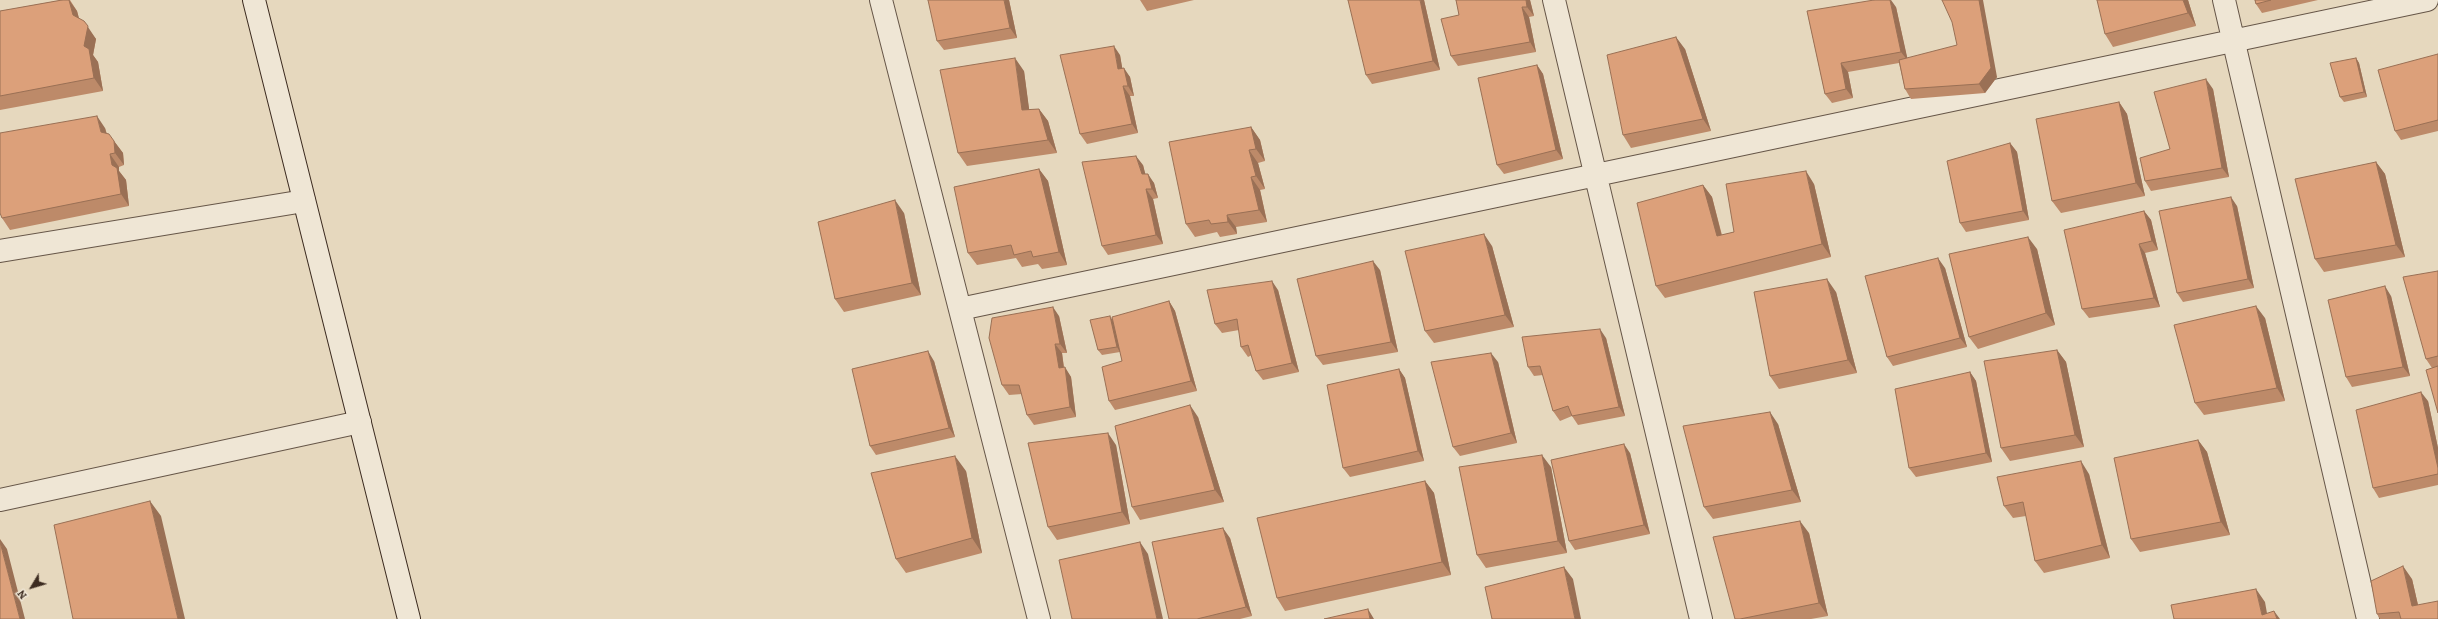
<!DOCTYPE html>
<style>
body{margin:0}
#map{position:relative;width:2438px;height:619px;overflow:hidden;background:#e6d8be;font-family:Alegreya,serif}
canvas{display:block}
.north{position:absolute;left:12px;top:567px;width:40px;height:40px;-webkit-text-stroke:3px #efe6d5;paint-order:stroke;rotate:232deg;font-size:11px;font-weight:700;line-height:16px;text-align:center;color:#3c2b20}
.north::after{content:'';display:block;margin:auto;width:14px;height:18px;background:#3c2b20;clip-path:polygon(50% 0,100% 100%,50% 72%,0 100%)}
</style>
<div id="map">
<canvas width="2438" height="619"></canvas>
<div class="north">N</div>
</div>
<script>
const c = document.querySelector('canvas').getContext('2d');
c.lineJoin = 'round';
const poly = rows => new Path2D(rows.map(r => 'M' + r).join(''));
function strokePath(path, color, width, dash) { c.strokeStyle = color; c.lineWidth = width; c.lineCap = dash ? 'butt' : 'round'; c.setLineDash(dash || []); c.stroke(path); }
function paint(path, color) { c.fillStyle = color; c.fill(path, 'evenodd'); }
const street = poly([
 [881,0,1039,619],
 [1554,0,1701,619],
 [2224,0,2368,619],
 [0,251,304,201],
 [960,309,2427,0],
 [0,500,360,422]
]);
const secondary = poly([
 [254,0,409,619]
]);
strokePath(street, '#665648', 24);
strokePath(secondary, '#3c2b20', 24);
strokePath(street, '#efe6d5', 22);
strokePath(secondary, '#efe6d5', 22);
paint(poly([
 [62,0,70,0,77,11,79,18,96,39,93,55,98,62,103,91,0,110,0,11],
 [1009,0,1017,38,944,50,937,41],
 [1140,0,1194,0,1147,11],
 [1424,0,1440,70,1372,84,1366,75],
 [1456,0,1530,0,1534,16,1529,17,1536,52,1458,66,1451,56,1459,15],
 [2188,0,2196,26,2113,47,2105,34],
 [2255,0,2318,0,2262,13,2256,4],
 [1896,7,1907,58,1997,77,1985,93,1911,99,1905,89,1899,63,1848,72,1853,98,1832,103,1825,94,1807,11],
 [1685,49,1711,131,1631,148,1623,135],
 [2438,54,2438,131,2401,140,2395,131],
 [1120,55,1122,68,1130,77,1134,96,1130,96,1138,133,1087,144,1080,134],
 [2356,58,2359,63,2367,97,2344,102,2340,97],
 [1537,65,1543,74,1563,159,1504,174,1497,165],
 [1024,71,1029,110,1039,109,1048,121,1057,153,967,166,958,153],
 [2213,89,2229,177,2151,191,2145,181,2170,149],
 [2119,102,2127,114,2145,196,2061,213,2052,201],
 [1251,127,1260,140,1265,161,1258,163,1265,189,1260,190,1267,222,1236,227,1237,234,1220,237,1217,232,1195,237,1186,224],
 [105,128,107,134,114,141,123,153,124,165,119,167,119,171,126,180,129,206,10,230,2,218],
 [2010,143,2017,152,2029,220,1966,232,1960,223],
 [2376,162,2385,174,2405,257,2324,272,2315,259],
 [1143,165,1145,174,1154,183,1158,198,1153,199,1163,244,1108,255,1102,246],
 [1039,169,1048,181,1067,265,1042,269,1038,264,1022,267,1016,258,977,265,968,253],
 [1814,184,1831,257,1665,298,1656,286,1703,185,1712,197,1722,235,1734,232],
 [2237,206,2254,288,2183,302,2177,293],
 [2144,211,2151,220,2158,250,2145,253,2160,307,2089,318,2082,309],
 [904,213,921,295,844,312,835,299],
 [1492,246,1514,327,1434,343,1425,331],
 [2037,249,2055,325,1978,349,1969,337],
 [1945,268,1967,347,1893,366,1887,357],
 [1380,270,1398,352,1323,365,1316,356],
 [2438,271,2438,413,2432,368,2426,359],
 [1278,290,1299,372,1263,380,1256,371,1252,355,1248,357,1241,347,1239,330,1222,333,1215,324],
 [1836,292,1857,373,1779,389,1770,376],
 [2391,296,2410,376,2352,387,2346,377],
 [1169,301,1175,311,1197,391,1115,410,1109,401,1122,361,1120,352,1102,355,1098,350,1112,319],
 [1059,316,1067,353,1062,353,1064,367,1071,377,1076,417,1034,425,1027,415,1022,394,1009,395,1002,385],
 [2265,318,2285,401,2204,415,2195,403],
 [1606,338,1625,416,1578,425,1572,416,1560,421,1553,411,1543,375,1534,376,1528,367],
 [2057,350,2066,362,2084,447,2010,461,2001,448],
 [934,361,955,437,876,455,870,446],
 [1498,362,1517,443,1460,456,1453,447],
 [1399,369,1405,378,1424,461,1350,477,1343,468],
 [1970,372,1976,381,1992,462,1916,477,1909,468],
 [2428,401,2438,448,2438,485,2379,498,2373,488],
 [1198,417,1224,502,1140,520,1132,507],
 [1778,424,1801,502,1713,519,1704,507],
 [2198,440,2207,452,2230,535,2140,552,2131,539],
 [1116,445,1130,524,1057,540,1048,527],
 [1630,453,1650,534,1575,550,1569,541],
 [1551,467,1567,553,1486,568,1477,555],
 [966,471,982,553,906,573,896,559],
 [2089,474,2110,558,2044,573,2035,561,2026,516,2013,518,2004,506],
 [1425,481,1434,493,1451,575,1285,611,1277,598],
 [1809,533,1828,616,1811,619,1735,619],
 [1230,538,1252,616,1240,619,1169,619],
 [2412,579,2418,605,2438,619,2380,619,2377,614]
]), '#bd8a69');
paint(poly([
 [69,0,77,11,81,27,73,15],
 [1004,0,1009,0,1017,38,1010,28],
 [1420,0,1424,0,1440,70,1433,61],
 [1526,0,1530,0,1534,16,1527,7],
 [1890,0,1891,0,1896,7,1908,61,1901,52],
 [1979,0,1983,0,1997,77,1985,93,1979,84],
 [2183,0,2188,0,2196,26,2188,13],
 [1522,7,1529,17,1536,52,1530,42],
 [84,21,96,39,93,55,98,62,103,91,94,78,84,46],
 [1676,37,1685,49,1711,131,1703,119],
 [1114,46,1120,55,1124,78,1118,69],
 [1015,58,1024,71,1031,123,1022,110],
 [2356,58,2359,63,2367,97,2364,92],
 [1841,63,1848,72,1853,98,1846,89],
 [1537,65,1543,74,1563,159,1556,150],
 [1124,68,1130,77,1134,96,1128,86],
 [2206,79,2213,89,2229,177,2222,168],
 [1123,86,1130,96,1138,133,1132,124],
 [2119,102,2127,114,2145,196,2136,183],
 [1039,109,1048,121,1057,153,1048,140],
 [97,116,105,128,109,144,101,132],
 [1251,127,1260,140,1265,161,1256,149],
 [114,141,123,153,124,165,115,153],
 [2010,143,2017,152,2029,220,2023,211],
 [1249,150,1258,163,1265,189,1256,176],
 [110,154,119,167,119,171,126,180,129,206,121,194,112,165],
 [1136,156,1143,165,1148,184,1142,174],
 [2376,162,2385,174,2405,257,2396,245],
 [1039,169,1048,181,1067,265,1059,252],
 [1806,171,1814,184,1831,257,1822,244],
 [1148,174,1154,183,1158,198,1152,189],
 [1251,177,1260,190,1267,222,1259,210],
 [1703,185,1712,197,1725,249,1717,236],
 [1146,189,1153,199,1163,244,1156,235],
 [2231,197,2237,206,2254,288,2248,279],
 [895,200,904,213,921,295,912,283],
 [2144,211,2151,220,2158,250,2152,241],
 [1227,215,1236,227,1237,234,1228,222],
 [1484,234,1492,246,1514,327,1505,315],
 [2028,237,2037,249,2055,325,2046,313],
 [2139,244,2145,253,2160,307,2154,298],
 [1938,258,1945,268,1967,347,1960,338],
 [1373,261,1380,270,1398,352,1391,342],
 [1827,279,1836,292,1857,373,1848,360],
 [1272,281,1278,290,1299,372,1292,363],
 [2385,286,2391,296,2410,376,2403,367],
 [1169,301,1175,311,1197,391,1191,381],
 [2256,306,2265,318,2285,401,2277,388],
 [1053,307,1059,316,1067,353,1060,344],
 [1110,316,1113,321,1120,352,1117,347],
 [1600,329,1606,338,1625,416,1619,407],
 [1055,344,1062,353,1065,378,1059,368],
 [2057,350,2066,362,2084,447,2075,435],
 [928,351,934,361,955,437,949,428],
 [1491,353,1498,362,1517,443,1511,433],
 [1065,367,1071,377,1076,417,1070,407],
 [1399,369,1405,378,1424,461,1418,451],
 [1970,372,1976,381,1992,462,1986,453],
 [2421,392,2428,401,2438,448,2438,468],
 [1190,405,1198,417,1224,502,1215,490],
 [1770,412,1778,424,1801,502,1792,490],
 [1108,433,1116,445,1130,524,1122,512],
 [2198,440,2207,452,2230,535,2221,522],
 [1624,444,1630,453,1650,534,1644,525],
 [1542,455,1551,467,1567,553,1558,541],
 [955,456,966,471,982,553,972,538],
 [2081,461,2089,474,2110,558,2102,545],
 [1425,481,1434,493,1451,575,1442,562],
 [150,501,161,516,185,619,178,619],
 [1800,521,1809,533,1828,616,1819,603],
 [1223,528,1230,538,1252,616,1246,607],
 [0,539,7,549,25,619,20,619,0,542],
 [1140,542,1148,554,1163,619,1157,619],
 [2403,566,2412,579,2421,618,2412,606],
 [1564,567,1573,579,1581,619,1575,619],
 [2256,589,2265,602,2268,619,2262,615],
 [1368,609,1374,619,1370,619],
 [2274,611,2280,619,2277,619]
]), '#9a7055');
const building = poly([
 [62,0,69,0,73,15,84,21,88,26,84,46,89,49,94,78,0,96,0,11,62,0],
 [928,0,1004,0,1010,28,937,41,928,0],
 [1348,0,1420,0,1433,61,1366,75,1348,0],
 [1456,0,1526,0,1527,7,1522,7,1530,42,1451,56,1441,19,1459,15,1456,0],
 [1874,0,1890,0,1901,52,1841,63,1846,89,1825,94,1807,11,1874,0],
 [1942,0,1979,0,1991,68,1979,84,1905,89,1899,60,1957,45,1952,22,1942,0],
 [2097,0,2183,0,2188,13,2105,34,2097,0],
 [2255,0,2271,0,2256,4,2255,0],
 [1676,37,1703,119,1623,135,1607,55,1676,37],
 [1114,46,1118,69,1124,68,1128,86,1123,86,1132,124,1080,134,1060,55,1114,46],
 [2438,54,2438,120,2395,131,2378,70,2438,54],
 [1015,58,1022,110,1039,109,1048,140,958,153,940,70,1015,58],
 [2356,58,2364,92,2340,97,2330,63,2356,58],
 [1537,65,1556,150,1497,165,1478,78,1537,65],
 [2206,79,2222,168,2145,181,2140,158,2170,149,2154,92,2206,79],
 [2119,102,2136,183,2052,201,2036,119,2119,102],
 [97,116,101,132,109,134,114,141,115,153,110,154,112,165,117,168,121,194,2,218,0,213,0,133,97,116],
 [1251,127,1256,149,1249,150,1256,176,1251,177,1259,210,1227,215,1228,222,1211,224,1209,220,1186,224,1169,142,1251,127],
 [2010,143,2023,211,1960,223,1947,161,2010,143],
 [1136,156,1142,174,1148,174,1152,189,1146,189,1156,235,1102,246,1082,162,1136,156],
 [2376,162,2396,245,2315,259,2295,179,2376,162],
 [1039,169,1059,252,1033,257,1031,251,1014,255,1011,245,968,253,954,187,1039,169],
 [1806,171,1822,244,1656,286,1637,203,1703,185,1717,236,1734,232,1726,184,1806,171],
 [2231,197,2248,279,2177,293,2159,211,2231,197],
 [895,200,912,283,835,299,818,222,895,200],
 [2144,211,2152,241,2139,244,2154,298,2082,309,2064,230,2144,211],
 [1484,234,1505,315,1425,331,1405,251,1484,234],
 [2028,237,2046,313,1969,337,1949,254,2028,237],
 [1938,258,1960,338,1887,357,1865,276,1938,258],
 [1373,261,1391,342,1316,356,1297,279,1373,261],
 [2438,271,2438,356,2426,359,2403,277,2438,271],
 [1827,279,1848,360,1770,376,1754,292,1827,279],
 [1272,281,1292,363,1256,371,1248,345,1241,347,1237,319,1215,324,1207,290,1272,281],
 [2385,286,2403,367,2346,377,2328,300,2385,286],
 [1169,301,1191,381,1109,401,1102,367,1122,361,1112,317,1169,301],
 [2256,306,2277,388,2195,403,2174,325,2256,306],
 [1053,307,1060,344,1055,344,1059,368,1065,367,1070,407,1027,415,1019,385,1002,385,989,338,992,318,1053,307],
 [1110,316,1117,347,1098,350,1090,320,1110,316],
 [1600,329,1619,407,1572,416,1568,406,1553,411,1540,366,1528,367,1522,337,1600,329],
 [2057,350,2075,435,2001,448,1984,361,2057,350],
 [928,351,949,428,870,446,852,369,928,351],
 [1491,353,1511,433,1453,447,1431,362,1491,353],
 [2438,366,2438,413,2426,370,2438,366],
 [1399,369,1418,451,1343,468,1327,385,1399,369],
 [1970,372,1986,453,1909,468,1895,389,1970,372],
 [2421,392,2438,468,2438,474,2373,488,2356,410,2421,392],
 [1190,405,1215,490,1132,507,1115,426,1190,405],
 [1770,412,1792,490,1704,507,1683,426,1770,412],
 [1108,433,1122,512,1048,527,1028,443,1108,433],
 [2198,440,2221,522,2131,539,2114,458,2198,440],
 [1624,444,1644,525,1569,541,1551,460,1624,444],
 [1542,455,1558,541,1477,555,1459,467,1542,455],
 [955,456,972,538,896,559,871,473,955,456],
 [2081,461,2102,545,2035,561,2023,502,2004,506,1997,477,2081,461],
 [1425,481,1442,562,1277,598,1257,518,1425,481],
 [150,501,178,619,73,619,54,525,150,501],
 [1800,521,1819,603,1740,619,1735,619,1713,537,1800,521],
 [1223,528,1246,607,1197,619,1169,619,1152,542,1223,528],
 [0,542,20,619,0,619,0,542],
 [1140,542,1157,619,1072,619,1059,560,1140,542],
 [2403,566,2412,606,2438,601,2438,619,2401,619,2399,612,2377,614,2371,581,2403,566],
 [1564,567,1575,619,1492,619,1485,587,1564,567],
 [2256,589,2262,615,2274,611,2277,619,2174,619,2171,605,2256,589],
 [1368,609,1370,619,1324,619,1368,609]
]);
paint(building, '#dca07a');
strokePath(building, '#9a7055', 1);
</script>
